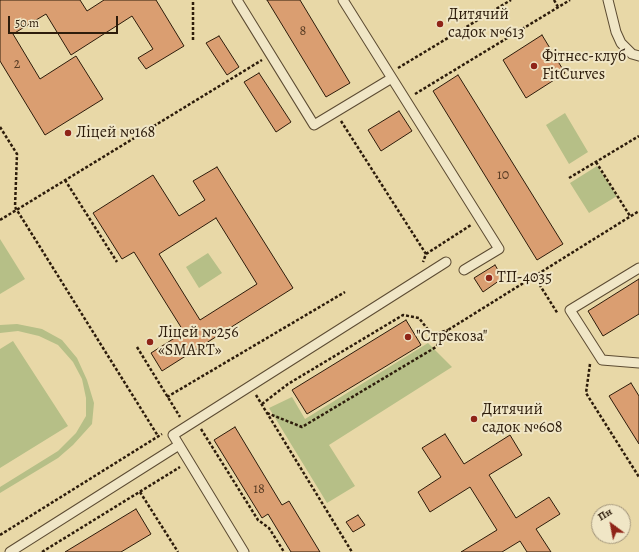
<!DOCTYPE html>
<meta charset="utf-8">
<style>
body{margin:0}
#map{position:relative;width:639px;height:552px;overflow:hidden;background:#e8d8a7;font-family:Alegreya,serif}
canvas{display:block}
.north{position:absolute;left:591px;top:504px;width:40px;height:40px;box-sizing:border-box;background:#f0e6c6;border:1px solid #a2957b;border-radius:50%;rotate:328deg;font-size:11px;font-weight:700;line-height:16px;text-align:center;color:#2d1c0b}
.north::after{content:'';display:block;margin:auto;width:14px;height:18px;background:#8f2418;clip-path:polygon(50% 0,100% 100%,50% 72%,0 100%)}
.scale{position:absolute;left:8px;top:16px;width:110px;height:18px;box-sizing:border-box;border:2px solid #2d1c0b;border-top:0;padding-left:5px;font-size:12px;line-height:14px;white-space:nowrap;color:#2d1c0b;-webkit-text-stroke:3px #f0e6c6;paint-order:stroke}
</style>
<div id="map">
<canvas width="639" height="552"></canvas>
<div class="north">Пн</div>
<div class="scale">50 m</div>
</div>
<script>
const c = document.querySelector('canvas').getContext('2d');
c.lineJoin = 'round';
function paint(path, color) { c.fillStyle = color; c.fill(path, 'evenodd'); }
const poly = rows => new Path2D(rows.map(r => 'M' + r).join(''));
function strokePath(path, color, width, dash) { c.strokeStyle = color; c.lineWidth = width; c.lineCap = dash ? 'butt' : 'round'; c.setLineDash(dash || []); c.stroke(path); }
function label(font, color, halo, rows, align = 'center') {
  c.font = font + ' Alegreya,serif'; c.lineWidth = 4; c.setLineDash([]); c.textBaseline = 'middle'; c.strokeStyle = halo; c.fillStyle = color; for (const [text, x, y, turn = 0] of rows) {
    c.save(); c.translate(x, y); c.rotate((+turn || 0) * Math.PI / 180); c.textAlign = isNaN(turn) ? turn : align; if (halo) c.strokeText(text, 0, 0); c.fillText(text, 0, 0); c.restore();
  }
}
paint(poly([
 [565,113,588,152,569,164,546,125],
 [597,166,617,196,589,213,570,183],
 [0,239,25,279,0,294],
 [208,253,222,273,199,288,186,267],
 [17,324,42,329,62,340,77,358,87,380,94,403,92,424,73,445,58,458,0,493,0,487,58,451,76,433,86,416,86,398,82,379,73,362,58,345,39,336,18,331,0,333,0,325],
 [13,341,68,426,0,468,0,349],
 [428,343,452,367,329,445,355,486,327,503,269,408,292,397,305,419]
]), '#b6bf87');
const building = poly([
 [0,0,80,0,87,11,104,0,156,0,184,46,146,69,138,58,153,49,132,16,71,55,46,14,13,34,40,79,76,56,103,99,45,135,0,61,0,0],
 [267,0,300,0,350,83,326,97,267,0],
 [542,35,565,73,526,98,503,60,542,35],
 [219,36,239,67,227,75,206,43,219,36],
 [259,73,291,122,276,132,244,82,259,73],
 [458,75,563,244,537,260,433,91,458,75],
 [399,111,412,131,381,151,368,130,399,111],
 [217,167,293,288,162,371,151,353,184,332,134,252,122,259,93,213,153,175,179,216,205,200,193,181,217,167],
 [216,218,257,284,200,320,159,254,216,218],
 [495,265,503,278,483,292,474,278,495,265],
 [639,279,639,314,603,336,588,311,639,279],
 [406,320,421,345,307,414,292,390,406,320],
 [631,383,639,396,639,444,609,396,631,383],
 [235,427,282,505,289,501,320,552,291,552,268,514,262,518,214,440,235,427],
 [445,434,464,464,510,435,522,455,489,475,516,518,549,497,560,514,536,529,551,552,527,552,520,541,502,552,461,552,497,530,470,487,430,512,418,492,441,477,422,448,445,434],
 [136,509,151,534,121,552,65,552,136,509],
 [358,515,365,525,353,532,346,522,358,515]
]);
paint(building, '#da9e71');
strokePath(building, '#2d1c0b', 1);
const service = poly([
 [237,0,314,125,392,78],
 [343,0,499,249,464,270],
 [608,0,616,32,621,43,632,54,639,56],
 [639,268,570,310,602,360,639,363],
 [10,552,179,445],
 [244,552,173,435,446,262]
]);
strokePath(service, '#5c4b32', 11);
strokePath(poly([
 [554,0,558,7],
 [193,40,193,0],
 [398,68,511,0],
 [415,94,570,0],
 [341,121,426,254,423,262],
 [0,127,17,154,15,207,158,436],
 [596,162,630,216],
 [569,178,639,136],
 [65,180,117,262],
 [0,220,262,60],
 [426,254,471,225],
 [534,276,558,314],
 [137,347,180,417],
 [590,364,586,393,639,477],
 [256,395,352,552],
 [167,397,345,292],
 [262,404,288,384,403,315,419,318,432,335,448,330],
 [267,413,302,427,436,347,448,330,639,211],
 [201,429,258,520,269,528,284,552],
 [140,492,178,552],
 [0,535,162,434],
 [42,552,180,467]
]), '#2d1c0b', 2.5, [3, 2]);
strokePath(service, '#f0e6c6', 9);
for (const [x, y, r, color] of [
 [440,24,4,"#8f2418"],
 [534,66,4,"#8f2418"],
 [68,133,4,"#8f2418"],
 [489,278,4,"#8f2418"],
 [408,337,4,"#8f2418"],
 [150,342,4,"#8f2418"],
 [474,419,4,"#8f2418"]
]) { const dot = new Path2D(); dot.arc(x, y, r, 0, 2 * Math.PI); c.fillStyle = color; c.fill(dot); strokePath(dot, '#f0e6c6', 1.5); }
label('14px', '#583c24', null, [
 ["8",303,32],
 ["2",17,65],
 ["10",503,176],
 ["18",259,490]
]);
label('16px', '#2d1c0b', '#f0e6c6', [
 ["Дитячий",448,15],
 ["садок №613",448,33],
 ["Фітнес-клуб",542,57],
 ["FitCurves",542,75],
 ["Ліцей №168",76,133],
 ["ТП-4035",497,278],
 ["Ліцей №256",158,333],
 ["«SMART»",158,351],
 ["\"Стрекоза\"",416,337],
 ["Дитячий",482,410],
 ["садок №608",482,428]
], 'left');
</script>
